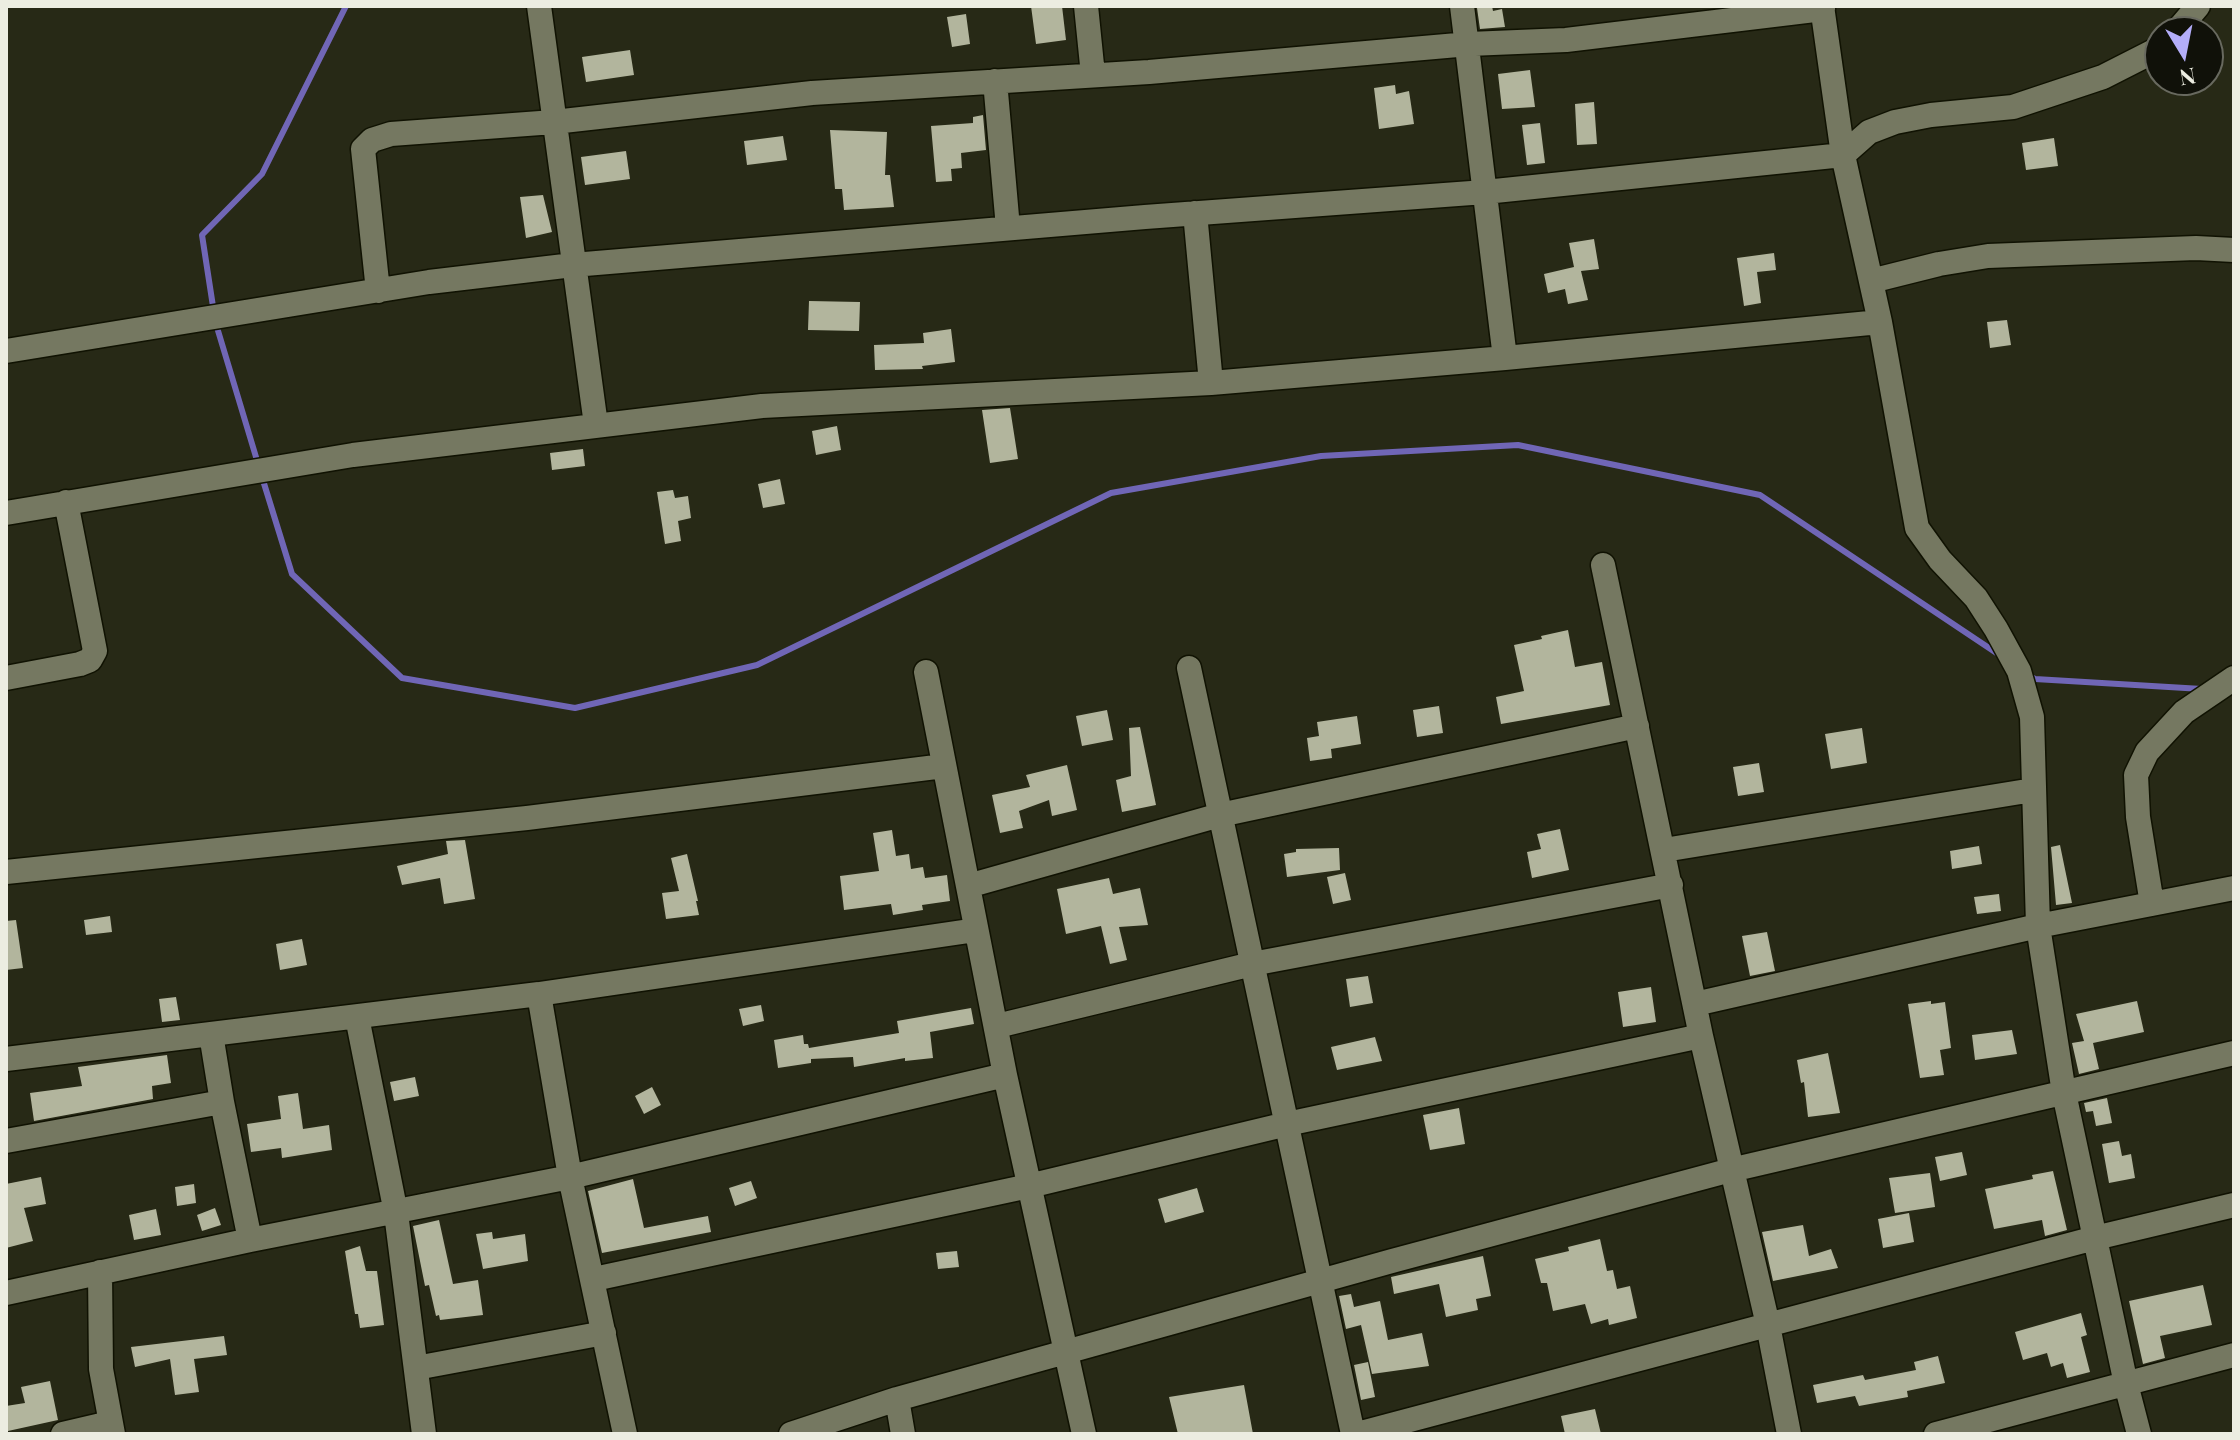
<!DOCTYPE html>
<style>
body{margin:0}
#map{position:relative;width:2240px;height:1440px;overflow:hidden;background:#272916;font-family:"Playfair Display",serif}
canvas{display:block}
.frame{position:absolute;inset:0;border:8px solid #ecede1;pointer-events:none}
.north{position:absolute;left:2144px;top:16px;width:80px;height:80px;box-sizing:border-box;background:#101109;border:2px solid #68695f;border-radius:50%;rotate:170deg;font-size:22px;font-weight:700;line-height:32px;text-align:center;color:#ecede1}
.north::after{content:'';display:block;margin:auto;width:28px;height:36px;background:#b3adf9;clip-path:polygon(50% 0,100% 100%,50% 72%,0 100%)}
</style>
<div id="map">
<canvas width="2240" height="1440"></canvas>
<div class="frame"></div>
<div class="north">N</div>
</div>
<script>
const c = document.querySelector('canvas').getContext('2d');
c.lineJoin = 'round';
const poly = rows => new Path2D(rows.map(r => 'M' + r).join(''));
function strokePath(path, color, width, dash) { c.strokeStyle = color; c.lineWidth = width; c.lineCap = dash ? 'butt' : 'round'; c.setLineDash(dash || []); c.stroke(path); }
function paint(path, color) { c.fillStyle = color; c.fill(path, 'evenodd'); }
strokePath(poly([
 [214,313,202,235,262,174,346,6],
 [216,324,259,467],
 [262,477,292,574,402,678,575,708,757,665,1111,493,1321,456,1518,445,1760,495,2001,656],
 [2027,674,2035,679,2202,689]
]), '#7066b6', 6);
paint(poly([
 [1031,6,1062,6,1066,40,1036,44],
 [1492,6,1493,11,1502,9,1505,27,1480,29,1477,8],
 [966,14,970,44,952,47,947,17],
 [630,50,634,75,586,82,582,57],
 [1530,70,1535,107,1502,109,1498,74],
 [1395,85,1396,94,1409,91,1414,124,1379,129,1374,88],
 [1594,102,1597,144,1577,145,1575,104],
 [983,115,986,150,961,153,962,168,951,169,952,181,936,182,931,126,973,123,973,117],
 [1540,123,1545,163,1527,165,1522,125],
 [830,130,887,132,885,175,890,175,894,207,844,210,842,189,835,189],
 [783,136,787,160,747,165,744,141],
 [2054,138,2058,166,2026,170,2022,143],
 [626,151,630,179,585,185,581,157],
 [543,195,552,232,526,238,520,197],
 [1594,239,1599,269,1581,271,1588,300,1568,304,1565,289,1548,293,1544,274,1574,267,1569,243],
 [1774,253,1776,270,1757,272,1761,303,1744,306,1737,258],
 [809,301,860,302,859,331,808,330],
 [2007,320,2011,345,1990,348,1987,322],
 [951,329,955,362,922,366,923,369,875,370,874,345,924,343,923,333],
 [1010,408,1018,459,990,463,982,410],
 [837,426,841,450,816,455,812,431],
 [583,449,585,466,552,470,550,453],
 [780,479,785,504,763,508,758,484],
 [673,490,675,498,688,496,691,518,678,521,681,541,665,544,657,492],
 [1568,630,1575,667,1602,662,1610,705,1501,724,1496,697,1524,691,1514,645,1542,639,1541,636],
 [1439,706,1443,733,1417,737,1413,710],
 [1107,710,1113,740,1082,746,1076,716],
 [1357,716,1361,744,1331,749,1332,758,1310,761,1307,738,1319,736,1317,722],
 [1140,727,1156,805,1122,812,1116,780,1131,776,1129,728],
 [1862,728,1867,763,1831,769,1825,734],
 [1759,763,1764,792,1738,796,1733,767],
 [1067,765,1077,810,1052,816,1049,800,1019,811,1023,828,1000,833,992,795,1030,787,1026,775],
 [1560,829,1569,870,1532,878,1527,852,1541,849,1537,834],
 [892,830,896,856,909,854,911,869,923,867,925,878,947,875,950,901,922,905,923,910,893,915,891,904,844,910,840,876,879,871,873,833],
 [465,840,475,899,444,904,440,878,402,885,397,866,448,854,446,841],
 [2060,845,2072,903,2056,905,2051,847],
 [1979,846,1982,864,1952,869,1950,851],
 [1339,848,1340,870,1287,877,1284,854,1296,852,1296,849],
 [687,854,698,901,696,901,699,915,666,919,662,893,679,891,671,858],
 [1345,873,1351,900,1333,904,1327,877],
 [1109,878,1113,894,1140,888,1148,925,1119,927,1127,960,1110,964,1101,926,1066,934,1057,889],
 [1999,894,2001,911,1977,914,1974,897],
 [110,916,112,932,86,935,84,920],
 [16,920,23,968,6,970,6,921],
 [1767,932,1775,971,1750,976,1742,936],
 [302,939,307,965,280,970,276,944],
 [1368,976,1373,1003,1350,1007,1346,979],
 [1651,987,1656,1022,1623,1027,1618,992],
 [176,997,180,1020,162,1022,159,999],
 [1931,1001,1931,1004,1945,1002,1951,1048,1940,1050,1944,1075,1920,1078,1908,1004],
 [2137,1001,2144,1032,2093,1043,2099,1069,2079,1074,2072,1043,2084,1041,2076,1014],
 [761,1005,764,1021,743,1026,739,1009],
 [971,1008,974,1024,930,1032,933,1058,905,1061,905,1058,854,1067,853,1057,811,1059,811,1063,778,1068,774,1040,803,1035,804,1044,808,1044,809,1048,899,1033,897,1021],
 [2012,1030,2017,1054,1975,1060,1972,1035],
 [1375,1037,1382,1061,1337,1070,1331,1047],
 [1828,1053,1840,1113,1808,1117,1804,1082,1801,1083,1797,1060],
 [167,1055,171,1083,152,1086,153,1099,34,1121,30,1093,82,1086,78,1067],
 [415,1077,419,1096,394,1101,390,1082],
 [652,1087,661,1105,644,1114,635,1096],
 [298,1093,303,1129,329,1125,332,1150,282,1158,281,1148,251,1152,247,1124,281,1119,278,1096],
 [2107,1098,2112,1123,2096,1126,2093,1111,2086,1112,2084,1103],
 [1459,1108,1465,1144,1430,1150,1423,1115],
 [2119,1141,2122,1156,2131,1154,2135,1178,2109,1183,2102,1144],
 [1962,1152,1967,1175,1940,1181,1935,1157],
 [2053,1171,2067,1230,2045,1236,2042,1220,1994,1229,1985,1189,2033,1179,2032,1175],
 [1930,1173,1935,1207,1895,1213,1889,1178],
 [41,1177,46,1204,24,1208,33,1241,6,1248,6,1184],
 [633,1179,644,1228,708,1216,711,1232,602,1253,588,1191],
 [751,1181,757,1198,735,1206,729,1188],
 [194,1184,196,1203,177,1206,175,1187],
 [1197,1188,1204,1212,1165,1223,1158,1199],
 [215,1208,221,1225,202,1231,197,1215],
 [156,1209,161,1235,134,1240,129,1215],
 [1909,1213,1914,1242,1883,1248,1878,1219],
 [439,1220,453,1284,478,1280,483,1315,440,1320,439,1315,436,1316,429,1285,425,1286,413,1226],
 [1803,1225,1809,1256,1831,1249,1838,1268,1773,1281,1762,1232],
 [492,1232,493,1239,525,1234,528,1261,483,1269,476,1234],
 [1600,1239,1607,1271,1613,1270,1617,1289,1630,1286,1637,1318,1609,1325,1608,1319,1591,1324,1585,1304,1553,1311,1547,1283,1541,1283,1535,1259,1569,1251,1568,1247],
 [360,1246,366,1271,377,1271,384,1325,360,1328,358,1314,355,1314,345,1251],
 [957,1251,959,1267,938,1269,936,1253],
 [1483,1256,1491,1296,1476,1299,1478,1310,1446,1317,1439,1284,1394,1294,1391,1277],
 [2203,1285,2212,1325,2160,1336,2165,1358,2143,1364,2129,1301],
 [1351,1294,1354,1307,1380,1301,1388,1340,1422,1333,1429,1366,1372,1374,1361,1325,1346,1329,1339,1296],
 [2081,1313,2087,1335,2081,1337,2090,1372,2067,1378,2063,1363,2051,1367,2047,1353,2023,1360,2015,1332],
 [224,1336,227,1355,194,1359,199,1392,175,1395,170,1359,135,1367,131,1347],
 [1938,1356,1945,1383,1907,1391,1908,1397,1859,1406,1855,1396,1817,1403,1813,1385,1863,1375,1865,1380,1916,1370,1914,1362],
 [1368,1362,1375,1397,1361,1400,1354,1365],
 [50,1381,58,1420,8,1431,6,1406,25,1403,21,1387],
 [1244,1385,1253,1434,1178,1434,1169,1397],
 [1595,1409,1601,1434,1565,1434,1561,1416]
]), '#b2b59d');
const street = poly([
 [539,6,596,425],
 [1086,6,1093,75],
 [1462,6,1505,358],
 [1822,6,1843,155,1880,322,1917,528,1940,560,1976,598,1996,629,2019,671,2032,717,2038,926,2064,1093,2126,1384,2139,1434],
 [2176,32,2198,6],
 [995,81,1008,228],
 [1195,213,1211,383],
 [1871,281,1939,264,1988,256,2196,248,2234,250],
 [378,291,363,149,372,140,391,134,554,122,812,93,1149,72,1469,44,1566,40,1823,9],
 [6,351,429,282,573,265,1145,217,1485,192,1843,155,1869,132,1895,122,1931,115,2013,107,2103,77,2160,48],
 [6,513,353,455,762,406,1211,383,1505,358,1880,322],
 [1603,565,1701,1036,1768,1325,1789,1434],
 [1189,668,1353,1434],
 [926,672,1005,1075,1084,1434],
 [6,678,80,664,90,660,95,651,66,502],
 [1664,850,2033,790],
 [6,872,527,818,944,766],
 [968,886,1220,815,1637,726],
 [2152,904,2138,817,2136,775,2147,752,2184,712,2234,678],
 [539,994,570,1177,625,1434],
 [1695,1004,2038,926,2234,888],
 [357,1017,396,1213,424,1434],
 [997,1026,1252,964,1671,885],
 [211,1034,222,1102],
 [6,1059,539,994,976,930],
 [6,1141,222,1102,250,1240],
 [100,1272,101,1369,113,1434],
 [594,1279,1029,1186,1287,1124,1701,1036],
 [6,1293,250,1240,570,1177,1005,1075],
 [416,1368,604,1333],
 [897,1399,903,1434],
 [63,1434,110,1423],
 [791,1434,897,1399,1392,1261,1731,1170,2234,1053],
 [1357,1434,2095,1238,2234,1205],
 [1936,1434,2234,1355]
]);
strokePath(street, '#101202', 27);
strokePath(street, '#757861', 24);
</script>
